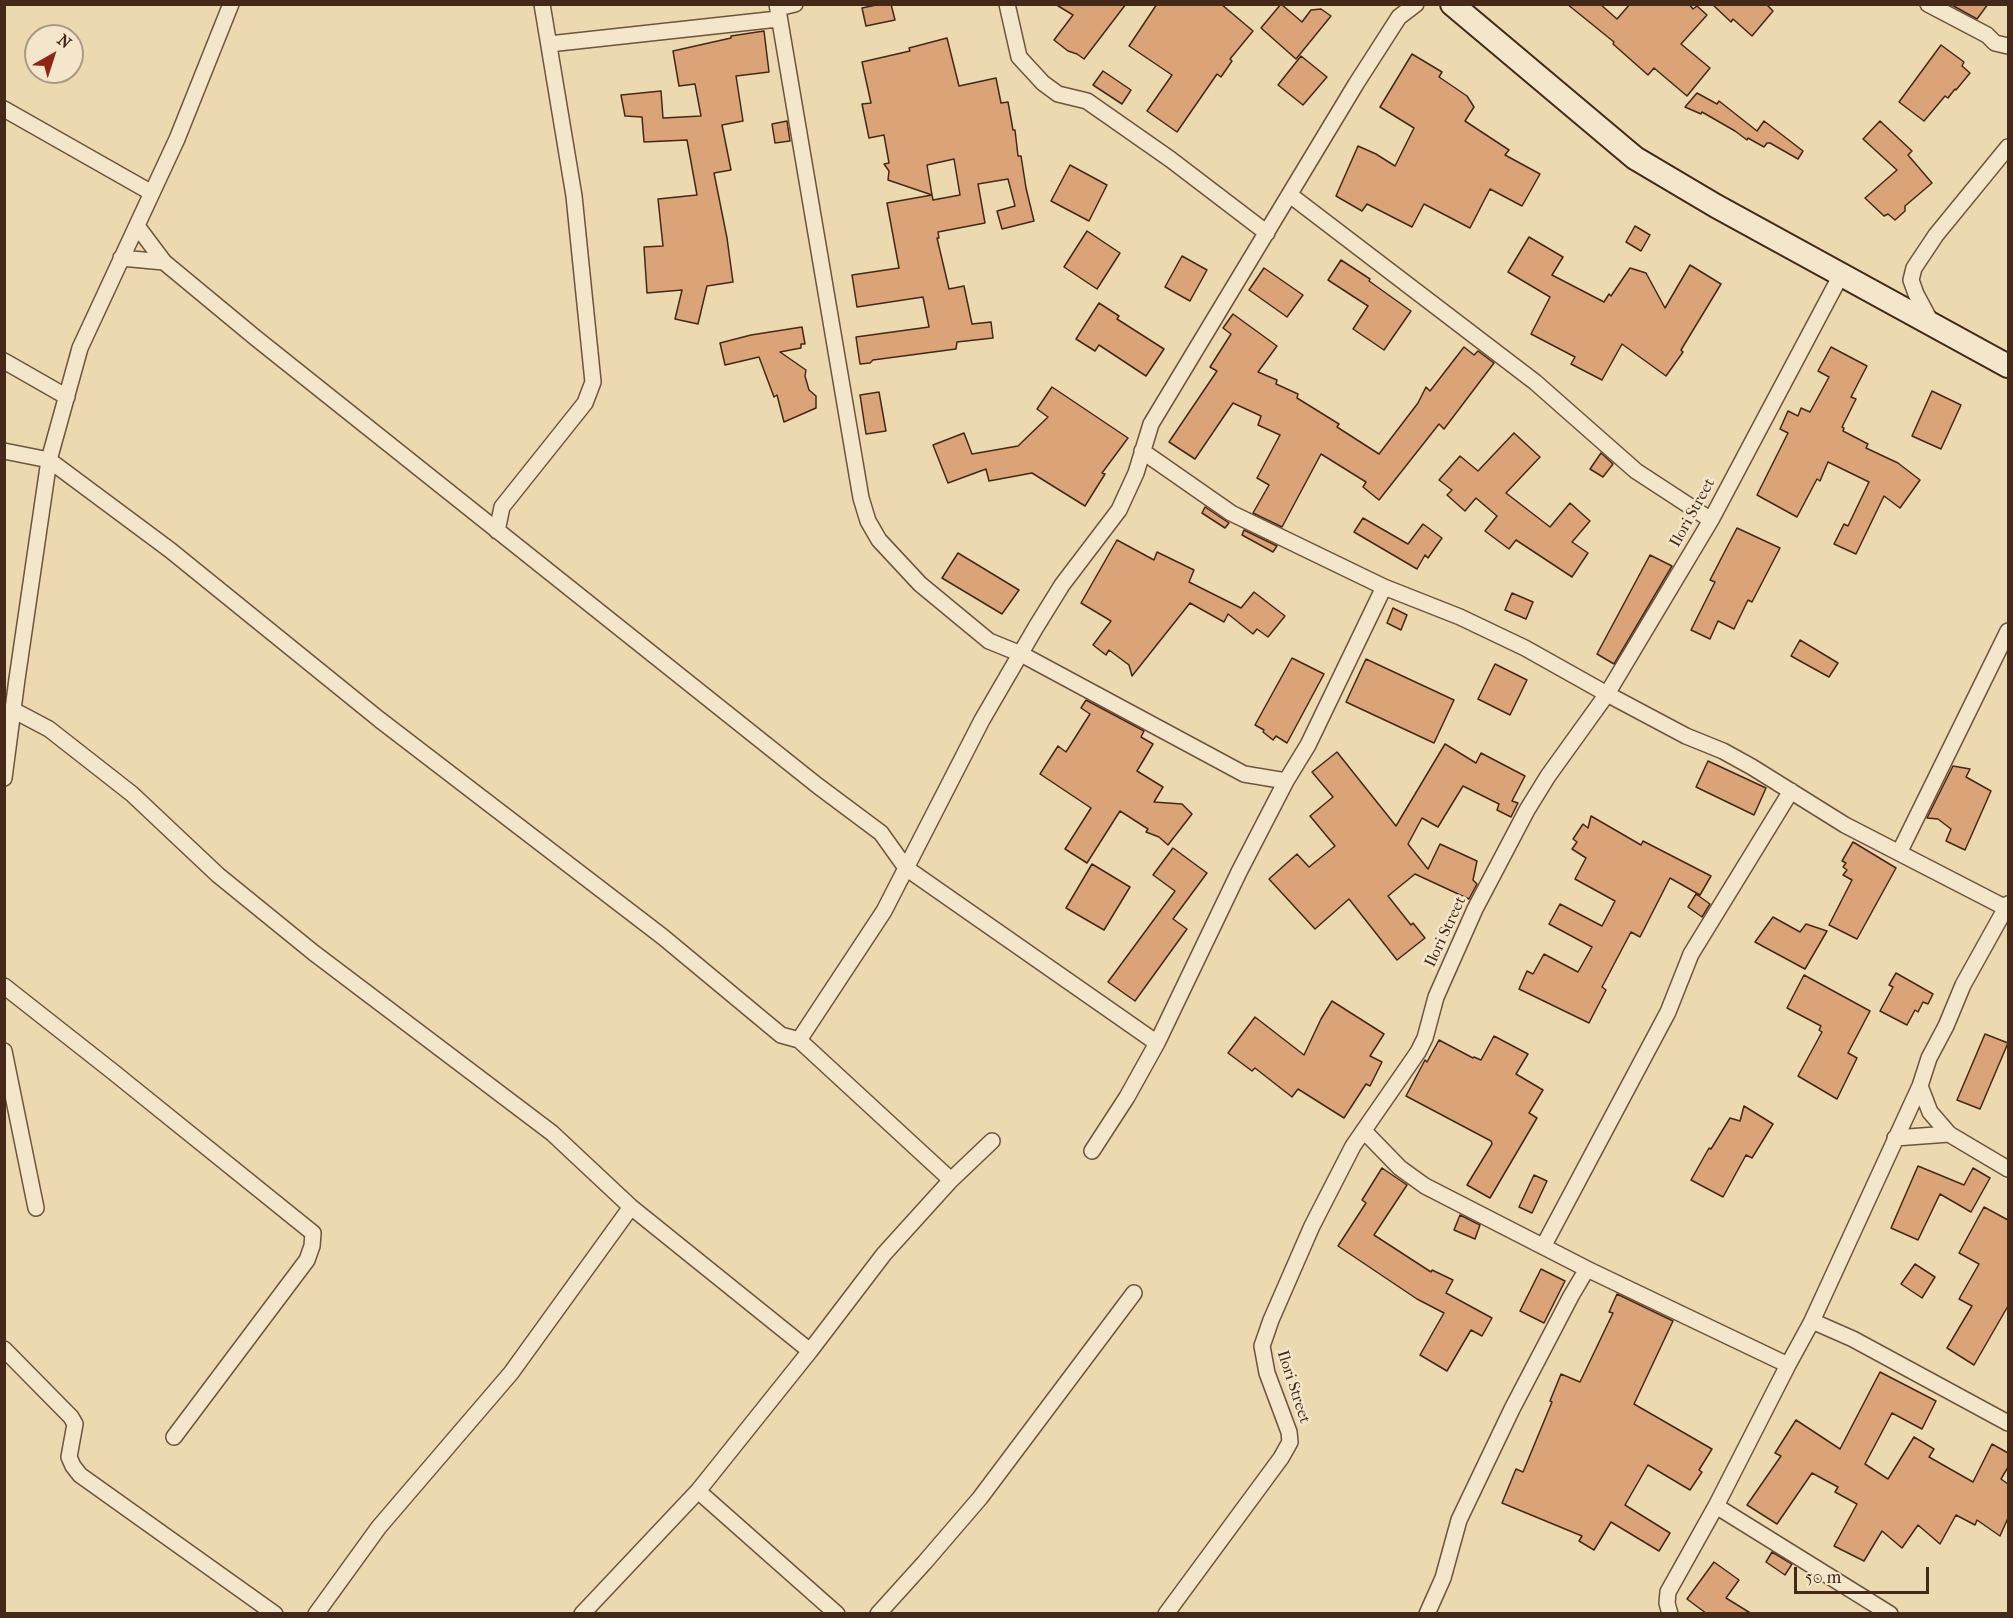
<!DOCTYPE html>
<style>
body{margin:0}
#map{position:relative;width:2013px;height:1618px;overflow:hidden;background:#ecd9af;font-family:"IM FELL French Canon",serif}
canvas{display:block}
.frame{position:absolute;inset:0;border:6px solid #442818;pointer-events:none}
.north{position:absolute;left:24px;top:24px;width:60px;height:60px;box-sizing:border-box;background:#f3e6cb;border:2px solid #ad9a83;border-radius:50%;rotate:39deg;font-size:16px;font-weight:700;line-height:24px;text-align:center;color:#442818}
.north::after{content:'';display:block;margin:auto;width:21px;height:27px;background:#8f2418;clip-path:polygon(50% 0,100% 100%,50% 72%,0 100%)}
.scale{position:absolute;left:1794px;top:1567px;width:135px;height:27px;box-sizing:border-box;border:3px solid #442818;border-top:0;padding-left:8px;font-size:18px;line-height:21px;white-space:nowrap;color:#442818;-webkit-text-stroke:4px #f3e6cb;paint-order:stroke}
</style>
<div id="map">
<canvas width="2013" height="1618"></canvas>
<div class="frame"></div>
<div class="north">N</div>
<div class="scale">50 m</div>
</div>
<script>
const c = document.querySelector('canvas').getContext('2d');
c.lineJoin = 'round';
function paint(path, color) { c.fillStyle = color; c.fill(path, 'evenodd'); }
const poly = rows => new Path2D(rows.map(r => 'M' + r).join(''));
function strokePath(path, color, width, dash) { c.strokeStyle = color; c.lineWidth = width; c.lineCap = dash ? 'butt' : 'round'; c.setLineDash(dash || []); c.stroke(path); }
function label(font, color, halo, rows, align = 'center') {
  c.font = font + ' "IM FELL French Canon",serif'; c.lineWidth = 5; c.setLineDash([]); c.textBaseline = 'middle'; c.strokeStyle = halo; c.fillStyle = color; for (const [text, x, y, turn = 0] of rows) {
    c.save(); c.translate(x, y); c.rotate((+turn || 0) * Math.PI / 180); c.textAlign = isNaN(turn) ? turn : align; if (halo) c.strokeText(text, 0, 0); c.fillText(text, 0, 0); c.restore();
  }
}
const building = poly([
 [881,4,891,4,895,20,866,26,862,8,881,4],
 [1055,4,1126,4,1084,59,1077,54,1068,51,1054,40,1073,15,1055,4],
 [1157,4,1221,4,1253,31,1230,59,1232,61,1221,77,1217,74,1177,132,1147,111,1172,75,1129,46,1157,4],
 [1281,4,1302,22,1311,10,1321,9,1331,16,1296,59,1261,28,1281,4],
 [1567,4,1600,4,1617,19,1630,4,1689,4,1693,9,1697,6,1707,15,1681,44,1710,68,1687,96,1654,68,1648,75,1613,44,1614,42,1567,4],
 [1712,4,1766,4,1773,11,1752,36,1733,19,1731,22,1712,4],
 [1950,4,1988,4,1977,19,1950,4],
 [764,31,769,72,736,76,743,121,722,125,731,170,714,173,727,238,733,282,707,286,698,324,675,319,682,290,647,293,644,247,663,246,658,199,697,195,687,140,644,142,642,117,625,116,621,95,661,91,663,118,701,116,695,84,679,86,673,51,731,38,731,36,764,31],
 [947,38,959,86,996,78,1001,103,1008,102,1013,130,1015,130,1018,156,1021,156,1026,188,1034,221,1002,229,997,211,1015,206,1008,179,978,184,985,223,938,232,939,238,937,238,949,289,964,286,972,324,991,322,993,338,957,342,956,349,873,360,870,363,860,364,856,337,929,327,923,297,857,307,852,275,899,268,887,203,932,195,933,200,960,195,954,159,927,165,932,195,888,180,889,171,884,164,889,163,884,135,869,138,862,104,871,103,862,62,910,51,909,48,947,38],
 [1941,45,1964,62,1962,66,1970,73,1956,90,1955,89,1948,98,1945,96,1924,121,1899,102,1941,45],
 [1412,54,1442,72,1439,77,1467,96,1474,107,1465,121,1509,150,1505,155,1540,174,1522,206,1490,189,1470,228,1424,204,1412,227,1367,204,1362,211,1336,196,1358,146,1376,154,1395,166,1414,128,1380,107,1412,54],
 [1301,56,1327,77,1303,105,1278,85,1301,56],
 [1103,71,1131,90,1122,104,1093,85,1103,71],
 [1697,93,1717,104,1719,101,1757,131,1764,121,1803,151,1798,159,1770,143,1767,143,1764,147,1748,138,1747,140,1735,131,1702,112,1701,114,1685,107,1697,93],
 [787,121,790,141,775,143,772,124,787,121],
 [1880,121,1912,151,1908,155,1932,183,1905,206,1905,211,1895,220,1888,214,1884,216,1865,198,1897,170,1863,139,1880,121],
 [1070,165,1107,185,1089,221,1051,201,1070,165],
 [1635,226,1650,235,1641,251,1626,242,1635,226],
 [1087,231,1120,253,1097,289,1064,267,1087,231],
 [1529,237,1563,257,1552,275,1604,302,1609,294,1611,296,1630,268,1646,273,1665,308,1690,265,1721,284,1681,350,1683,352,1666,376,1622,344,1602,380,1571,364,1575,357,1531,334,1550,297,1508,272,1529,237],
 [1182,256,1207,270,1190,301,1165,287,1182,256],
 [1341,260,1370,279,1369,281,1411,311,1384,350,1353,329,1368,306,1328,280,1341,260],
 [1264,268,1303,295,1287,317,1249,290,1264,268],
 [1099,303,1119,316,1117,319,1164,349,1146,376,1099,345,1095,351,1076,339,1099,303],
 [1233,314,1277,346,1258,372,1277,380,1276,384,1298,394,1297,398,1339,424,1337,427,1379,454,1418,403,1426,387,1430,391,1464,347,1474,355,1478,351,1494,363,1444,429,1439,424,1379,500,1363,487,1366,482,1321,454,1282,527,1253,513,1269,485,1257,478,1280,435,1258,425,1261,416,1233,403,1195,459,1169,442,1217,371,1210,367,1231,334,1223,328,1233,314],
 [802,327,805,344,801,344,801,348,780,352,806,370,805,376,809,390,816,396,816,408,784,422,777,395,774,397,759,357,725,365,720,343,751,335,802,327],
 [1831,347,1867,366,1851,397,1856,399,1842,427,1844,428,1843,431,1868,444,1866,448,1898,463,1920,480,1900,508,1884,496,1856,554,1834,544,1844,524,1848,526,1869,482,1828,462,1820,481,1817,479,1797,517,1757,495,1788,433,1780,429,1788,411,1798,416,1801,408,1810,412,1829,377,1818,371,1831,347],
 [1052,387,1128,438,1102,473,1105,474,1085,506,1032,473,989,481,986,469,948,483,933,445,964,433,972,454,1018,446,1048,417,1037,409,1052,387],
 [1932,391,1961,405,1941,449,1912,436,1932,391],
 [879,392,886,431,866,434,860,395,879,392],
 [1514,433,1540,457,1506,493,1550,527,1570,503,1590,521,1572,542,1588,553,1572,577,1516,540,1509,549,1485,531,1497,516,1476,498,1465,511,1447,495,1452,490,1439,480,1460,456,1478,471,1514,433],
 [1601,453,1613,464,1603,477,1590,469,1601,453],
 [1205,507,1229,523,1225,528,1202,513,1205,507],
 [1363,518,1408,544,1423,524,1442,538,1428,558,1425,555,1417,569,1354,532,1363,518],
 [1737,528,1780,548,1752,602,1748,600,1734,629,1718,621,1710,639,1691,630,1715,582,1710,580,1737,528],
 [1244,530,1277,546,1273,552,1242,535,1244,530],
 [1117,540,1154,560,1157,552,1194,570,1189,582,1241,608,1254,592,1285,616,1268,637,1257,629,1253,634,1228,614,1224,622,1190,603,1132,676,1129,665,1109,650,1106,655,1093,645,1111,621,1081,603,1117,540],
 [958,553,1019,590,1002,614,942,578,958,553],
 [1650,555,1672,566,1614,664,1597,654,1650,555],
 [1512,593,1533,602,1526,619,1505,610,1512,593],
 [1393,608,1407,615,1401,630,1387,623,1393,608],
 [1800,640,1838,663,1829,677,1791,656,1800,640],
 [1292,658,1324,674,1287,743,1276,736,1273,740,1263,732,1264,730,1255,725,1292,658],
 [1366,659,1454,700,1434,743,1346,702,1366,659],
 [1495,664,1527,680,1510,715,1478,699,1495,664],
 [1086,700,1144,731,1141,737,1153,744,1137,771,1163,787,1154,802,1182,804,1192,814,1168,845,1159,837,1146,832,1148,829,1120,811,1087,863,1065,849,1091,808,1040,774,1058,746,1066,752,1090,714,1081,708,1086,700],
 [1445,744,1476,763,1481,753,1525,776,1512,801,1518,803,1511,817,1497,810,1499,804,1463,786,1438,827,1422,818,1408,844,1428,869,1440,844,1477,861,1473,880,1477,884,1469,899,1415,874,1388,896,1411,925,1413,923,1425,938,1397,960,1349,899,1315,929,1269,879,1297,854,1309,867,1335,846,1310,816,1333,797,1312,772,1337,752,1396,826,1445,744],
 [1708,761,1766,788,1754,815,1696,787,1708,761],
 [1953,766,1970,769,1966,777,1991,791,1965,850,1946,841,1951,829,1938,819,1927,818,1953,766],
 [1591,816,1641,845,1643,841,1711,876,1700,895,1670,878,1640,937,1631,932,1602,987,1606,990,1589,1023,1519,989,1527,971,1533,974,1544,954,1578,972,1592,947,1549,924,1560,904,1602,926,1615,901,1575,879,1586,858,1572,849,1577,842,1573,839,1583,824,1588,828,1591,816],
 [1853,842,1896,868,1857,939,1829,925,1852,880,1843,875,1847,870,1843,867,1846,863,1842,861,1853,842],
 [1173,848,1207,873,1173,919,1187,929,1135,1001,1108,982,1175,891,1153,875,1173,848],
 [1092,864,1130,887,1104,930,1066,908,1092,864],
 [1696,894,1710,904,1702,917,1688,907,1696,894],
 [1773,917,1800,932,1806,924,1827,931,1805,969,1755,942,1773,917],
 [1896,973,1933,994,1928,1004,1923,1002,1918,1012,1915,1010,1907,1025,1880,1011,1893,987,1889,985,1896,973],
 [1804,975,1870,1011,1848,1053,1857,1058,1837,1099,1798,1076,1822,1032,1819,1030,1821,1026,1787,1008,1804,975],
 [1332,1001,1384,1034,1370,1056,1382,1062,1370,1086,1366,1084,1344,1118,1298,1089,1292,1097,1255,1068,1252,1071,1228,1053,1255,1017,1304,1055,1321,1019,1332,1001],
 [1985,1034,2008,1043,1980,1109,1957,1100,1985,1034],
 [1494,1036,1528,1054,1516,1074,1543,1090,1529,1113,1537,1118,1490,1198,1467,1185,1492,1144,1491,1141,1406,1096,1425,1060,1427,1062,1439,1040,1473,1058,1474,1057,1481,1060,1494,1036],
 [1744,1106,1773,1124,1752,1158,1746,1155,1723,1197,1691,1180,1709,1148,1711,1149,1730,1118,1740,1121,1744,1106],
 [1918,1166,1964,1185,1973,1168,1990,1178,1971,1212,1940,1194,1918,1240,1891,1228,1918,1166],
 [1382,1168,1407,1185,1374,1235,1431,1272,1432,1270,1453,1280,1446,1293,1492,1318,1482,1336,1471,1330,1447,1371,1420,1355,1444,1313,1417,1299,1338,1246,1366,1203,1362,1200,1382,1168],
 [1534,1175,1547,1181,1532,1213,1519,1207,1534,1175],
 [1984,1207,2008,1220,2008,1306,1974,1365,1947,1348,1972,1306,1959,1299,1979,1264,1959,1253,1984,1207],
 [1460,1215,1480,1225,1475,1239,1454,1230,1460,1215],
 [1915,1264,1935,1277,1922,1298,1901,1284,1915,1264],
 [1541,1269,1565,1281,1544,1323,1520,1311,1541,1269],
 [1617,1294,1673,1321,1634,1404,1712,1449,1699,1470,1702,1472,1690,1490,1648,1465,1625,1505,1670,1533,1659,1551,1611,1522,1594,1550,1579,1541,1582,1536,1502,1503,1516,1469,1523,1472,1552,1402,1550,1401,1561,1374,1580,1382,1613,1313,1609,1312,1617,1294],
 [1880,1372,1936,1401,1922,1429,1892,1413,1865,1464,1888,1479,1914,1437,1934,1449,1929,1457,1973,1482,1992,1444,2008,1453,2008,1467,2001,1479,2008,1484,2008,1518,2000,1536,1977,1520,1975,1525,1956,1515,1940,1544,1918,1525,1902,1548,1882,1531,1864,1561,1834,1546,1857,1504,1835,1492,1838,1487,1812,1473,1777,1524,1747,1505,1781,1456,1775,1453,1796,1420,1840,1449,1880,1372],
 [1772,1552,1792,1564,1785,1575,1766,1562,1772,1552],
 [1714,1562,1739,1580,1726,1598,1752,1614,1707,1614,1687,1599,1714,1562]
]);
paint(building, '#dba378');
strokePath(building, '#442818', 1.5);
const street = poly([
 [777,4,861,498,868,521,879,540,920,584,989,641,1021,654,1244,774,1286,781],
 [1007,4,1019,57,1043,83,1058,94,1087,101,1170,159,1267,233],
 [1928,4,1987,35,1995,43,2008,46],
 [778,8,795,4],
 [549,44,778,19],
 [4,109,152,193],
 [1290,195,1535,382,1636,471,1711,520],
 [137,226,164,262,257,339,818,786,881,833,906,868,1157,1043],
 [121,258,164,262],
 [1931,322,1916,294,1911,280,1914,268,1936,235,2008,147],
 [4,361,67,397],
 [4,451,49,460,170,550,380,720,663,937,781,1035,799,1040,951,1180],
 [1142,451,1231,513,1384,587,1460,617,1525,648,1607,694,1686,736,1723,751,1752,767,1845,825,2008,909],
 [497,531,502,507,585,403,593,382,574,196,542,4],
 [4,715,13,710,49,729,132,794,218,875,314,953,552,1133,631,1207,810,1351],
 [4,778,17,679,49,460,80,348,177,139,231,4],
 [1899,853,2008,631],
 [2008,904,1963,985,1946,1026,1929,1058,1920,1086,1930,1112,1949,1134,2008,1169],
 [4,986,112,1071,313,1233,312,1246,307,1260,174,1437],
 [799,1040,884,911,982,720,1036,627,1062,585,1119,510,1136,473,1151,424,1356,84,1399,17,1416,4],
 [4,1051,36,1208],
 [1364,1131,1400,1168,1425,1186,1587,1269,1788,1365,1716,1506,1668,1592,1667,1603,1670,1614],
 [1895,1138,1949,1134],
 [1092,1151,1127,1097,1157,1043,1239,872,1286,781,1308,745,1384,587],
 [1544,1245,1668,1012,1691,954,1791,791],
 [1812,1321,1920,1086],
 [4,1349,71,1417,75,1424,69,1457,73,1466,80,1475,275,1614],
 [1788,1365,1812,1321,1853,1339,2008,1423],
 [698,1491,837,1614],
 [1716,1506,1890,1614],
 [316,1614,379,1527,511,1373,631,1207],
 [582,1614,698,1491,810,1351,884,1254,951,1180,992,1141],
 [878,1614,925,1562,980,1498,1134,1293],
 [1166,1614,1281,1458,1290,1442,1289,1432,1267,1373,1262,1346,1271,1320,1312,1226,1353,1146,1418,1052,1425,1038,1436,997,1475,909,1527,810,1548,776,1607,694,1711,520,1842,273],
 [1427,1614,1443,1578,1459,1520,1512,1409,1571,1296,1587,1269]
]);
const secondary = poly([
 [1452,4,1635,158,1716,206,2008,366]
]);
strokePath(street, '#6e543e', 18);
strokePath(secondary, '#442818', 26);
strokePath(street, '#f3e6cb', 15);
strokePath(secondary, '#f3e6cb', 22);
label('16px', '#442818', '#f3e6cb', [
 ["Ilori Street",1693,513,-61],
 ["Ilori Street",1446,932,-65],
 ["Ilori Street",1293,1387,72]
]);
</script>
